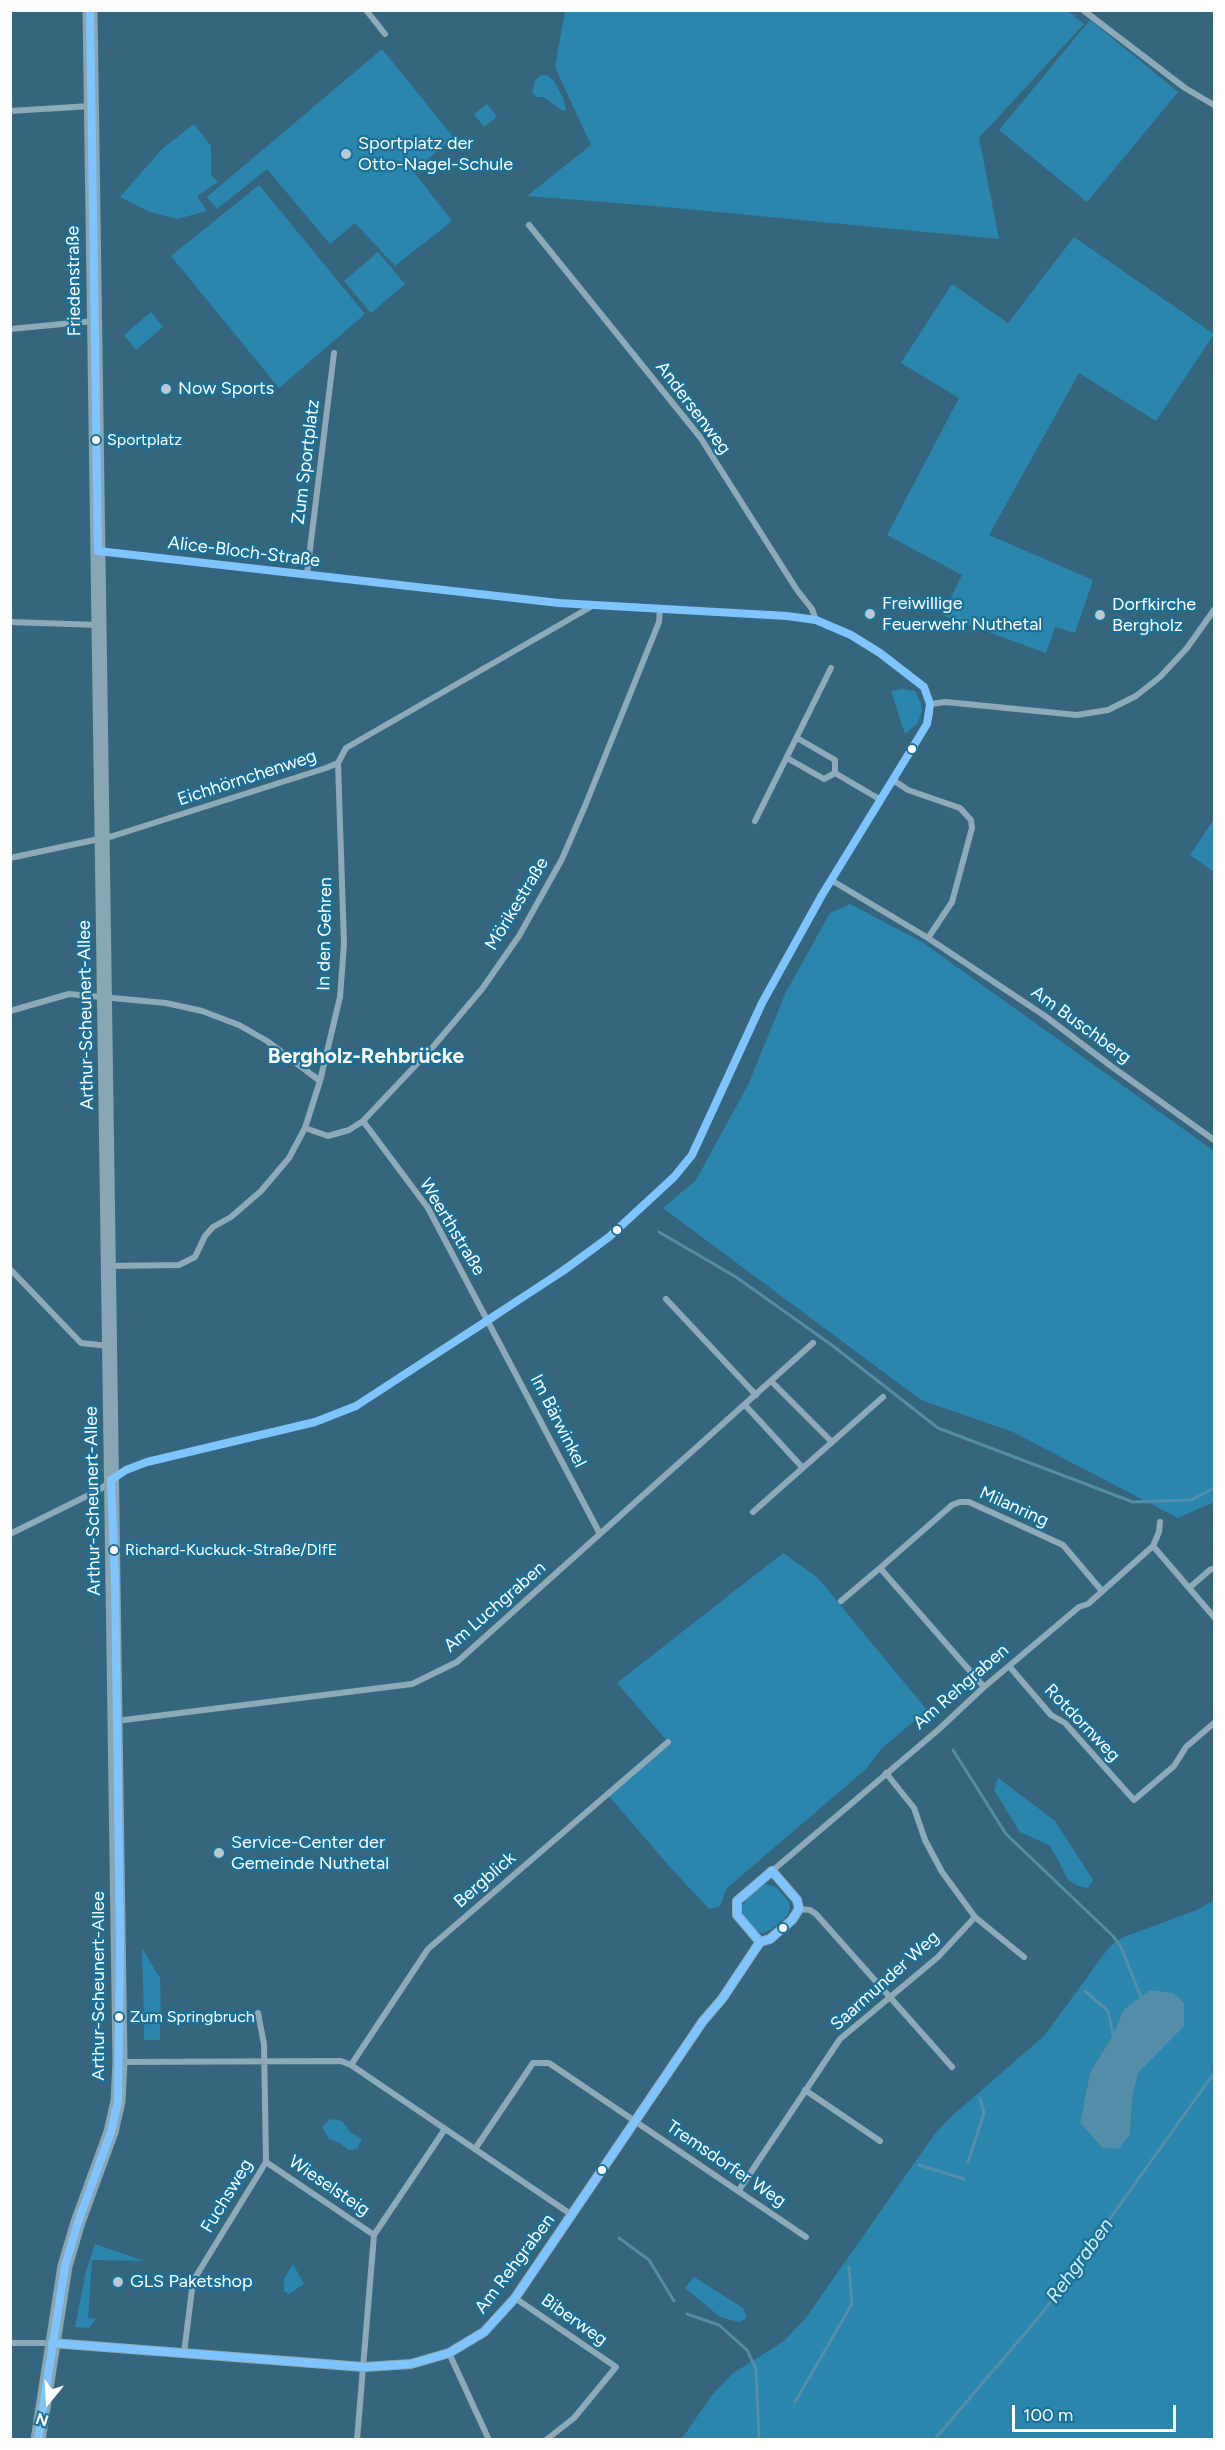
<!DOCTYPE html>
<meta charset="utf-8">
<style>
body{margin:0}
#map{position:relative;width:1225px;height:2450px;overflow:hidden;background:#36667d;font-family:Figtree,sans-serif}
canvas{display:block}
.frame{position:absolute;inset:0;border:12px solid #fff;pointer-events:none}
.north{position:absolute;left:18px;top:2372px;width:60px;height:60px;-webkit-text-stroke:4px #19719a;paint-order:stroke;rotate:198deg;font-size:16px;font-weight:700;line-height:24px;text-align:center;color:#fff}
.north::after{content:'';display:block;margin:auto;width:21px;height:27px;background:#fff;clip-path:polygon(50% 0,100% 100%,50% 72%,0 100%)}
.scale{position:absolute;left:1012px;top:2405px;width:164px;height:27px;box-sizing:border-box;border:3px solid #fff;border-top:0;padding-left:8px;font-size:18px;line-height:21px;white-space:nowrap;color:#fff;-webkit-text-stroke:4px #19719a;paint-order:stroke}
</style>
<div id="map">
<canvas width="1225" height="2450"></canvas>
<div class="frame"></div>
<div class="north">N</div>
<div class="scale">100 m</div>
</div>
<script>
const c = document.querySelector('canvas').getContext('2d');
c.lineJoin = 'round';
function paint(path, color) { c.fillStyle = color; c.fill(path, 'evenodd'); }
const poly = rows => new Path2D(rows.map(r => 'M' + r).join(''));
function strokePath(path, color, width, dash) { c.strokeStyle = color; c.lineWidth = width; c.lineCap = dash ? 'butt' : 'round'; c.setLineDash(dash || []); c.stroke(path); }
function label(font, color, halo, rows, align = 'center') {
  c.font = font + ' Figtree,sans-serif'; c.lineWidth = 4.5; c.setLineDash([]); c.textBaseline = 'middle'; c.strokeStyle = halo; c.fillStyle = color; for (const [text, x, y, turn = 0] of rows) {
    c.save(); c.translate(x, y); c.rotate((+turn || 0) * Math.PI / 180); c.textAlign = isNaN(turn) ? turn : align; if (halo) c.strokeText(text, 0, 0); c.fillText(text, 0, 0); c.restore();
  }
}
paint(poly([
 [1068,11,1084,24,979,138,999,239,655,206,527,196,591,145,555,67,565,11],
 [1090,20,1178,92,1087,202,999,130],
 [382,49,454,138,413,171,452,221,395,266,355,223,330,244,267,169,217,209,207,197],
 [541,75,547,75,554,81,563,98,566,109,563,111,543,97,537,97,532,93,535,80],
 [487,104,497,117,484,127,474,114],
 [194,124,211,146,211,175,218,182,197,196,207,211,177,219,150,212,120,197,163,148],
 [259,185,365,314,279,388,171,256],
 [1074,237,1214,334,1156,421,1079,373,989,535,1093,580,1075,633,1055,627,1046,653,942,615,962,575,887,535,959,398,901,363,952,284,1008,323],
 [378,252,405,284,371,313,344,281],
 [151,312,163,327,136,350,124,335],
 [903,689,915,691,921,704,922,710,918,723,905,734,891,691],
 [1214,819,1214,872,1190,855],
 [850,904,922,942,1214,1151,1214,1502,1178,1518,1013,1432,921,1400,663,1208,696,1180,749,1083,785,994,830,913],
 [783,1553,818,1578,927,1710,881,1749,866,1769,727,1888,720,1906,709,1909,670,1867,608,1795,668,1742,617,1683],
 [998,1778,1055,1821,1093,1880,1088,1888,1078,1886,1067,1879,1059,1861,1049,1845,1020,1832,994,1790],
 [765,1884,776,1887,789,1902,790,1909,787,1916,770,1930,762,1933,755,1930,742,1914,742,1906,748,1898],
 [1214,1900,1214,2439,681,2440,712,2395,732,2374,784,2341,805,2319,934,2135,953,2115,1044,2036,1110,1946,1124,1937,1197,1910],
 [1123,2009,1153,2055,1138,2073,1132,2100,1130,2135,1091,2134,1080,2123,1090,2072,1113,2035],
 [142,1948,160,1978,161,2019,144,2019],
 [144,2024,160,2024,160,2040,144,2040],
 [330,2119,342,2121,351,2133,362,2139,357,2149,349,2150,340,2143,329,2139,322,2127],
 [95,2244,144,2261,92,2260,88,2318,96,2319,89,2328,75,2327,86,2271],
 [293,2264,304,2284,289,2294,284,2291,284,2279],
 [694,2277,743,2308,747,2318,739,2322,720,2317,685,2288]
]), '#2b86ae');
paint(poly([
 [1150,1990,1173,1993,1184,2003,1184,2026,1138,2073,1132,2100,1130,2135,1118,2149,1103,2148,1080,2123,1090,2072,1113,2035,1123,2010]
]), '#538da7');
strokePath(poly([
 [659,1232,736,1277,833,1346,938,1428,1133,1502,1191,1500,1214,1488],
 [953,1750,1006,1834,1113,1936,1121,1947,1141,1997],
 [1085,1991,1108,2011,1113,2035],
 [968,2162,984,2113,980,2098],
 [919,2165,964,2179],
 [619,2238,649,2260,674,2301],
 [687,2314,719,2325,747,2350,756,2369,759,2437],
 [795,2402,852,2304,849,2267],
 [934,2440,1044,2311,1214,2073]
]), '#538da7', 3);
strokePath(poly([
 [366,10,385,34],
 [1083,10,1185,88,1214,105],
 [10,111,91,106],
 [529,225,700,437,797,590,812,609,816,620],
 [10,329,94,321],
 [307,574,334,353],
 [10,622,99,625],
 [930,704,946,702,1077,715,1108,710,1136,696,1160,677,1187,648,1214,610],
 [797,738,835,760,835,773],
 [787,758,824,779,835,773],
 [835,773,881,800],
 [893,780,908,790,960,808,971,820,972,828,952,902,928,938],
 [755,821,831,668],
 [10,858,113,836,326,768,338,763,346,748,594,605],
 [831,880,928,938,1045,1016,1111,1066,1214,1140],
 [10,1011,69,994,166,1003,202,1011,239,1025,267,1041,320,1081],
 [363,1121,428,1208,600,1534],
 [305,1128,328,1136,349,1130,363,1121,432,1048,482,989,519,936,562,859,585,806,659,622,660,609],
 [108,1266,179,1265,195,1257,205,1236,213,1227,231,1217,261,1191,289,1158,305,1128,320,1081,340,997,344,944,338,763],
 [10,1269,81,1343,109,1346],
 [666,1299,756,1395],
 [771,1381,831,1441],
 [745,1405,802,1467],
 [753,1512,883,1397],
 [10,1534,99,1490,126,1470,147,1462,315,1422,356,1406,489,1321,609,1237,674,1177,692,1155,762,1003,822,895,927,724,930,714,930,704,924,687,880,653,851,635,816,620,787,616,559,603,99,551],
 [1153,1546,1214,1617],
 [1189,1588,1211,1569,1214,1569],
 [841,1601,880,1568],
 [1009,1666,1051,1715,1065,1723,1134,1800,1174,1766,1186,1747,1214,1723],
 [984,1687,880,1568,952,1505,960,1502,969,1502,1063,1545,1102,1591],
 [116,1721,412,1684,457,1662,813,1343],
 [886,1773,914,1808,925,1840,942,1872,975,1917,1024,1957],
 [772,1871,938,1730,984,1687,1079,1607,1088,1604,1153,1546,1159,1532,1160,1522],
 [799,1909,810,1910,816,1914,952,2067],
 [121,2062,341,2061,351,2065,572,2215],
 [351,2065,428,1949,668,1742],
 [805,2090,880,2141],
 [475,2149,533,2063,549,2063,806,2237],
 [266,2162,374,2235],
 [739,2190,840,2039,938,1957,975,1917],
 [515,2298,616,2367,574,2418,546,2440],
 [10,2343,52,2343],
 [184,2353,193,2281,266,2162,264,2044,258,2013],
 [449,2353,489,2440],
 [357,2440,374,2235,445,2129]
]), '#8eaab8', 6);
strokePath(poly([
 [52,2343,364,2367,411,2364,449,2353,484,2332,515,2298,703,2021,722,1999,760,1942,770,1939,792,1920,799,1909,797,1900,772,1871,737,1901,737,1915,760,1942]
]), '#8eaab8', 10);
strokePath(poly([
 [38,2440,65,2266,78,2222,111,2132,118,2101,120,2062,90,10]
]), '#88a6b3', 15);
strokePath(poly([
 [90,10,98,551],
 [98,551,559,603,787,616,816,620,851,635,880,653,924,687,930,704,927,724,822,895,762,1003,692,1155,674,1177,609,1237,563,1271,356,1406,315,1422,147,1462,126,1470,111,1480],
 [760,1942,737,1915,737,1901,772,1871],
 [52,2343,364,2367,411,2364,449,2353,484,2332,515,2298,703,2021,722,1999,760,1942,770,1939,792,1920,799,1909,797,1900,772,1871],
 [38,2440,65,2266,78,2222,111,2132,118,2101,120,1945,115,1580,111,1480]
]), '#80c4ff', 8);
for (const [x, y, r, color] of [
 [346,154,6,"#b9c9d2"],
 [166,389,6,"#b9c9d2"],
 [96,440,5,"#fff"],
 [870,614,6,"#b9c9d2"],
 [1100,615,6,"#b9c9d2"],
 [912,749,5,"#fff"],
 [617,1230,5,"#fff"],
 [114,1550,5,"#fff"],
 [219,1853,6,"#b9c9d2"],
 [783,1928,5,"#fff"],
 [119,2017,5,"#fff"],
 [602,2170,5,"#fff"],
 [118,2282,6,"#b9c9d2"]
]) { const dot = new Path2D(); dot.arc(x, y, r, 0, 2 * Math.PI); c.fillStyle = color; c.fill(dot); strokePath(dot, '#19719a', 2); }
label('16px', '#fff', '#19719a', [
 ["Sportplatz",107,440],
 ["Richard-Kuckuck-Straße/DIfE",125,1550],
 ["Zum Springbruch",130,2017]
], 'left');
label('18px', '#fff', '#19719a', [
 ["Sportplatz der",358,144],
 ["Otto-Nagel-Schule",358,165],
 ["Now Sports",178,389],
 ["Freiwillige",882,604],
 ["Feuerwehr Nuthetal",882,625],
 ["Dorfkirche",1112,605],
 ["Bergholz",1112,626],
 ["Service-Center der",231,1843],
 ["Gemeinde Nuthetal",231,1864],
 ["GLS Paketshop",130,2282]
], 'left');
label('18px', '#fff', '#19719a', [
 ["Friedenstraße",74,281,-91],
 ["Andersenweg",693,408,53],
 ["Zum Sportplatz",306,462,-83],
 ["Alice-Bloch-Straße",244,552,7],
 ["Eichhörnchenweg",247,778,-18],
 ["Mörikestraße",517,904,-59],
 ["In den Gehren",325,934,-89],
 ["Arthur-Scheunert-Allee",86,1015,-91],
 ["Am Buschberg",1081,1025,36],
 ["Weerthstraße",452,1227,59],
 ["Im Bärwinkel",558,1421,63],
 ["Arthur-Scheunert-Allee",93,1501,-91],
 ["Milanring",1014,1507,24],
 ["Am Luchgraben",495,1607,-41],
 ["Am Rehgraben",961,1687,-41],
 ["Rotdornweg",1082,1723,46],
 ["Bergblick",485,1880,-41],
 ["Saarmunder Weg",885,1981,-42],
 ["Arthur-Scheunert-Allee",99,1986,-90],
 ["Tremsdorfer Weg",726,2164,34],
 ["Wieselsteig",329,2186,34],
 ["Fuchsweg",227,2196,-59],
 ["Am Rehgraben",515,2264,-53],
 ["Biberweg",574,2320,35]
]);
label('italic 20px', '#d3effa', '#19719a', [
 ["Rehgraben",1080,2261,-54]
]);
label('bold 21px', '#fff', '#19719a', [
 ["Bergholz-Rehbrücke",366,1057]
]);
</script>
